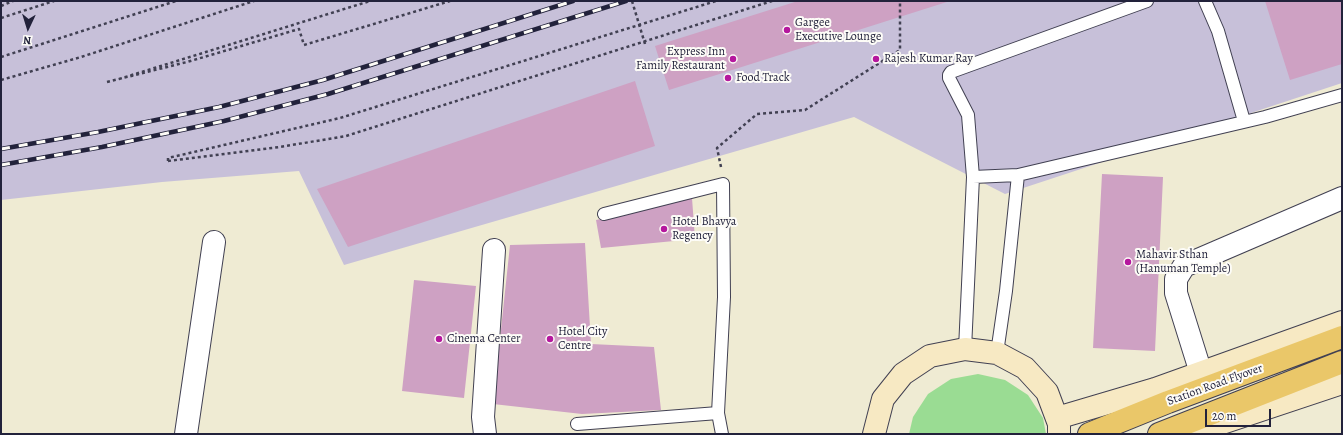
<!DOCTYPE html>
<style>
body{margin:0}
#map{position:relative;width:1343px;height:435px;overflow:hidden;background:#efebd3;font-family:Alegreya,serif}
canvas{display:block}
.frame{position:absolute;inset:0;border:2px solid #22223b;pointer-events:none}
.north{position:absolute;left:8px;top:8px;width:40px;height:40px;-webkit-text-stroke:3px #fdfcf7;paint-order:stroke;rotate:184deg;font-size:11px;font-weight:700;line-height:16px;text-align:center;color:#22223b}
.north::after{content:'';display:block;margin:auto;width:14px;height:18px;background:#22223b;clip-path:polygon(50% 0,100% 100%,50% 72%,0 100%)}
.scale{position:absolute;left:1205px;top:409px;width:66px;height:18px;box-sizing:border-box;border:2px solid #22223b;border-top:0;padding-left:5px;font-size:12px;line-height:14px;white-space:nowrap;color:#22223b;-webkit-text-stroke:3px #fdfcf7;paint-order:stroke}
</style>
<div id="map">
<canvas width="1343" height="435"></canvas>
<div class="frame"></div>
<div class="north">N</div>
<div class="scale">20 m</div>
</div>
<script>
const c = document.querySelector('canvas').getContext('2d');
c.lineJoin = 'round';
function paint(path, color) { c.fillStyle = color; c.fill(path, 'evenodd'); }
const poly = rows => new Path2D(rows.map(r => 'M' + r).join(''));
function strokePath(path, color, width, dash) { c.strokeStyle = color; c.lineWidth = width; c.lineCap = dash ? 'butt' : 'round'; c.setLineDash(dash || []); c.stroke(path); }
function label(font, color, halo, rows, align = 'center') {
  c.font = font + ' Alegreya,serif'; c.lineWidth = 4; c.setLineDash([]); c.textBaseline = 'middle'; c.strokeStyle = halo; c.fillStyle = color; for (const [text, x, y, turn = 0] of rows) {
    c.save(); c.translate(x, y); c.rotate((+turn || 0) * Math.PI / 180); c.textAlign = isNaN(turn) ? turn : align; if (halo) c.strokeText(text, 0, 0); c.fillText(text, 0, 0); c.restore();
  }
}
paint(poly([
 [1,1,1342,1,1342,83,1005,194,854,117,344,265,299,171,162,182,1,200]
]), '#c7c0d9');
paint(poly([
 [978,374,1005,380,1028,395,1043,418,1046,434,909,434,913,417,928,394,951,379]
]), '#9adc93');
paint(poly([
 [798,1,950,1,669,90,655,46],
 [1265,1,1342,1,1342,64,1290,80],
 [635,81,655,146,348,247,317,189],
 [1102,174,1163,177,1155,351,1093,348],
 [692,198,695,239,601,248,596,220],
 [585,243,591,344,654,347,661,410,582,414,493,404,510,245],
 [414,280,476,286,464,398,402,391]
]), '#cea1c3');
const service = poly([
 [1205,1,1218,31,1244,121],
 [973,177,1018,175,1265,117,1342,95],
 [604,214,723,184,724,297,718,413,722,434],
 [965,349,973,177,968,115,949,78,949,75,951,72,1147,1],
 [997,353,1006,291,1018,175],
 [577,424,718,413]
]);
const minor = poly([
 [1201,373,1176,293,1176,279,1184,266,1342,198],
 [186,434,214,242],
 [485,434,483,417,494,250]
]);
const secondary = poly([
 [1057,418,1155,389,1342,322],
 [874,434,883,399,903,374,930,356,965,349,997,353,1025,368,1047,392,1059,424,1059,434],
 [1189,434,1342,383]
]);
const primary = poly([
 [1089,434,1168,402,1342,337],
 [1159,434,1342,362]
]);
strokePath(service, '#414052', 14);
strokePath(minor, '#414052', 24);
strokePath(secondary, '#414052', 24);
strokePath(primary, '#414052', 24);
strokePath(poly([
 [1,6,13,1],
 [1,18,54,1],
 [1,57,176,1],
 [119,79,370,1],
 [1,80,81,57,254,1],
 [107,82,187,62,299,29,304,45,450,1],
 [168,161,280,147,346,136,772,1],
 [168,161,168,158,340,118,716,1],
 [721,167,717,148,757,114,805,110,900,50,900,1]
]), '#414052', 2.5, [3, 3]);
strokePath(service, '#fff', 12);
strokePath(minor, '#fff', 22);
strokePath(secondary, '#f7e9c3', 22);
strokePath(primary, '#eac769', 22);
const rail = poly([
 [1,149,98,132,219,107,323,80,573,1],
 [1,165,102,147,224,121,328,94,626,1]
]);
strokePath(rail, '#22223b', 4.5);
strokePath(rail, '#fdfcf7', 3, [9]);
strokePath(poly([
 [632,1,645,44]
]), '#414052', 2.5, [3, 3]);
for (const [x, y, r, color] of [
 [787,30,4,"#b5179e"],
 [733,59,4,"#b5179e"],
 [876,59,4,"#b5179e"],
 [728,78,4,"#b5179e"],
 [664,229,4,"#b5179e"],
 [1128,262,4,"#b5179e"],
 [439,339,4,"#b5179e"],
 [550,339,4,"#b5179e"]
]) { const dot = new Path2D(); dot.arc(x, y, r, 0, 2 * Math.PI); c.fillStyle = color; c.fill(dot); strokePath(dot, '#fdfcf7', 1.5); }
label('12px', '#22223b', '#fdfcf7', [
 ["Gargee",795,23],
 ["Executive Lounge",795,37],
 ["Express Inn",725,52,"right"],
 ["Family Restaurant",725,66,"right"],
 ["Rajesh Kumar Ray",884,59],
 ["Food Track",736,78],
 ["Hotel Bhavya",672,222],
 ["Regency",672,236],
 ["Mahavir Sthan",1136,255],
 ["(Hanuman Temple)",1136,269],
 ["Hotel City",558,332],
 ["Centre",558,346],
 ["Cinema Center",447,339]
], 'left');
label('12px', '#22223b', '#fdfcf7', [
 ["Station Road Flyover",1215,385,-20]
]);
</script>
